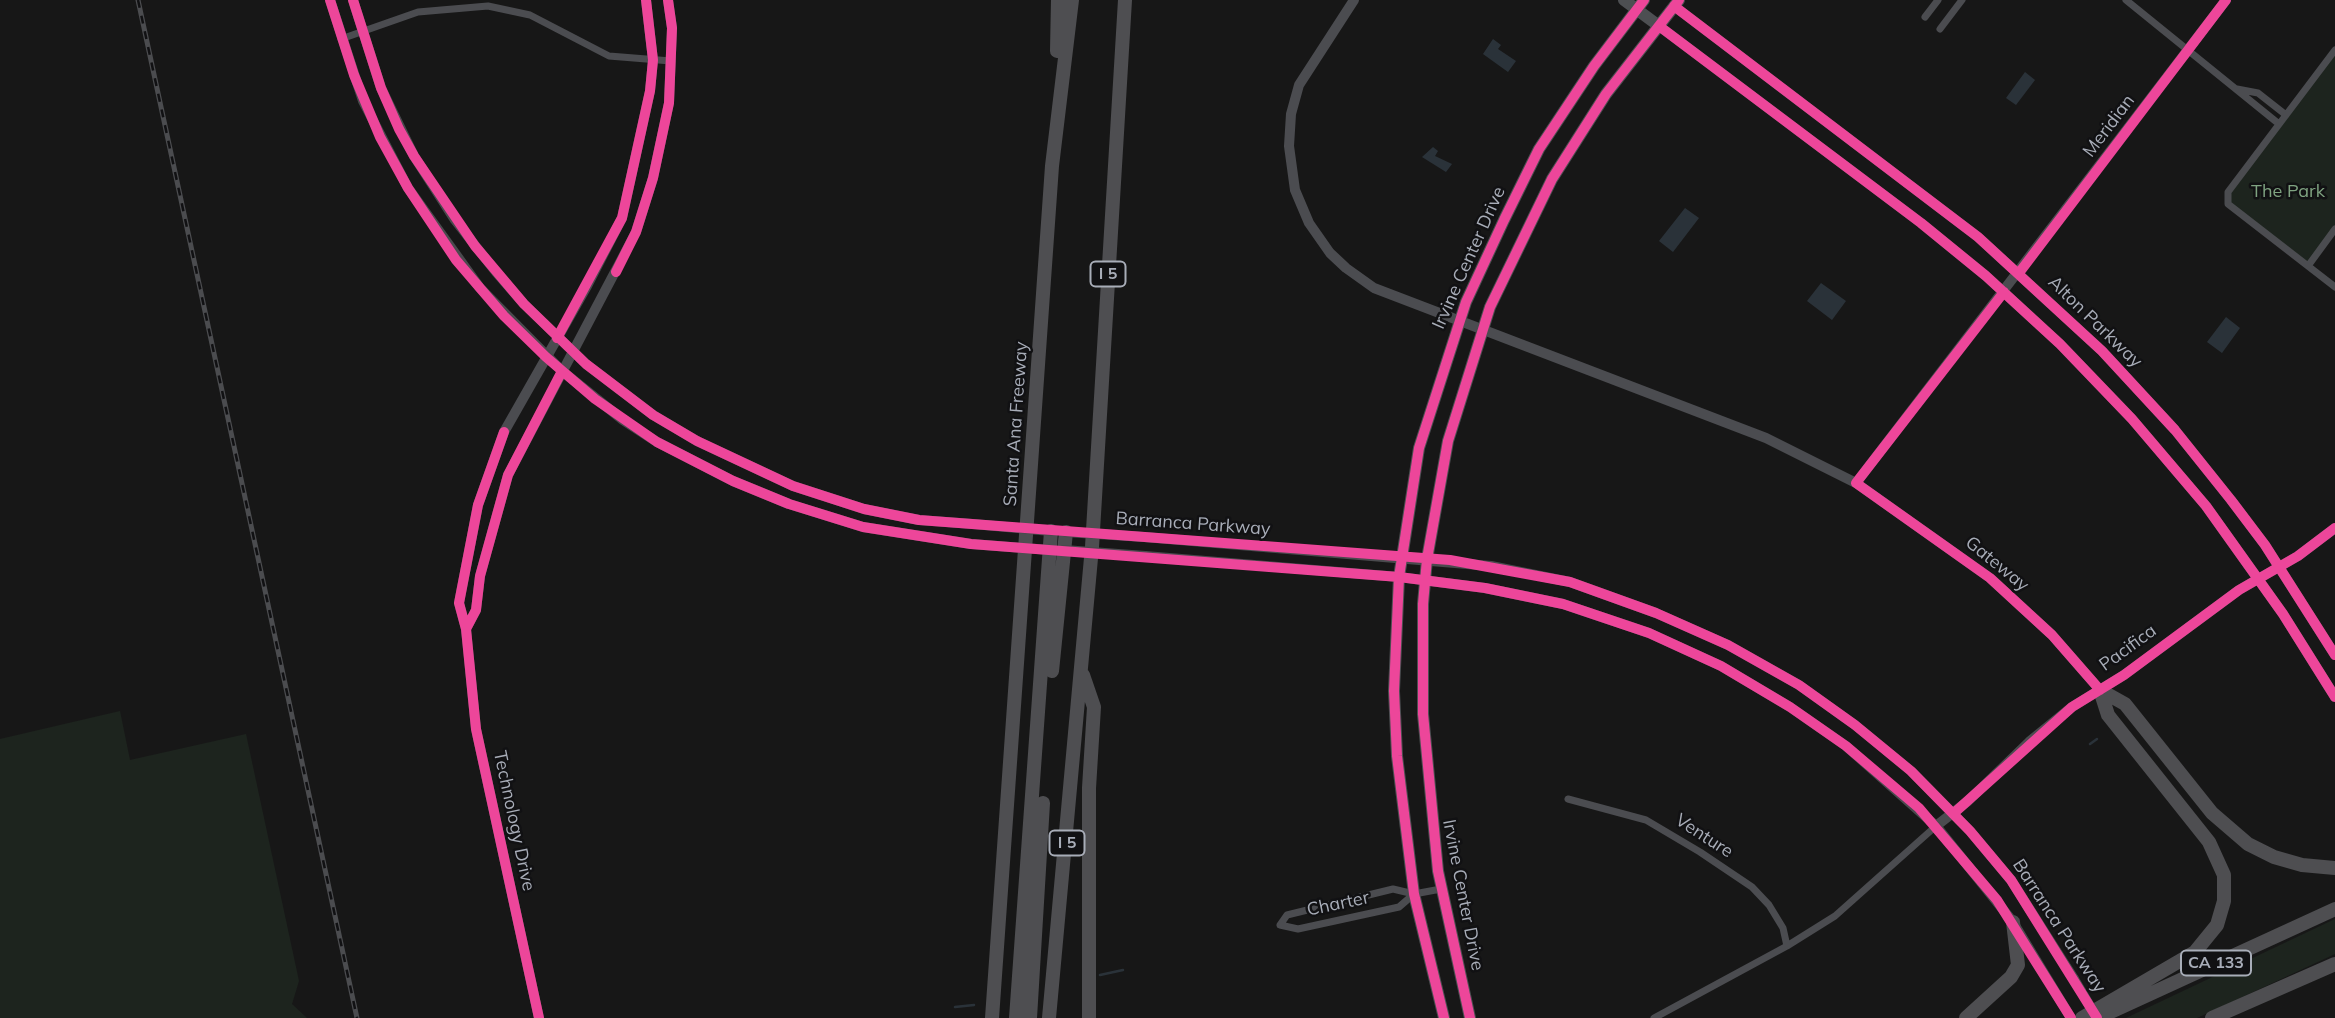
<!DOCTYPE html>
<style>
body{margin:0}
canvas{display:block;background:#171717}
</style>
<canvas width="2335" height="1018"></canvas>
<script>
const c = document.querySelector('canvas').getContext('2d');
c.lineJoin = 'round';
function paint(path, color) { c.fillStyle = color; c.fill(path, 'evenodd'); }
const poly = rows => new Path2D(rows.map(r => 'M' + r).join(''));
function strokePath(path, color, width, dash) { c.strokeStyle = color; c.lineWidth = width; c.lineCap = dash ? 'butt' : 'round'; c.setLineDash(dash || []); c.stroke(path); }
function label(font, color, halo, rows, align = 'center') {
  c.font = font + ' Mulish,sans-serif'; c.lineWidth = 5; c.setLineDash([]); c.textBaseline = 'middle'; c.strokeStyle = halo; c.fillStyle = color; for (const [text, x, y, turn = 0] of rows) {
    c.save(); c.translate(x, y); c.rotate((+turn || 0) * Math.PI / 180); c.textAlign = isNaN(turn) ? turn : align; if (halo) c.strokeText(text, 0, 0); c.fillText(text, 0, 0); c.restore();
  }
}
paint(poly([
 [2335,50,2335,229,2308,266,2228,204,2228,192],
 [120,711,130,760,246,734,299,981,292,1004,307,1018,0,1018,0,739],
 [2335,919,2335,954,2197,1018,2126,1018]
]), '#1d241e');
paint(poly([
 [1493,39,1501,45,1498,49,1516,61,1508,72,1483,54],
 [2025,72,2035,80,2016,105,2006,98],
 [1433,147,1438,151,1435,156,1452,164,1446,172,1422,157],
 [1685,208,1699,218,1673,252,1659,241],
 [1821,283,1846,301,1832,320,1807,301],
 [2226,317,2240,328,2222,353,2207,342]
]), '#2a3239');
strokePath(poly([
 [2090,744,2097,739],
 [1100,975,1123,970],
 [955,1007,974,1005]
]), '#2a3239', 2.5);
strokePath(poly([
 [2126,0,2279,124],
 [1925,17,1938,0],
 [1940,29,1962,0],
 [341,39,418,12,488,6,530,15,609,56,671,61],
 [2335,50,2228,192,2228,204,2335,287],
 [2237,89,2258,93,2286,115],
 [2308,266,2335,229],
 [1568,799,1646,820,1700,852,1752,887,1769,905,1783,928,1787,946],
 [1414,894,1399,907,1298,929,1280,925,1287,915,1393,889,1414,894,1441,889],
 [1654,1018,1787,946,1835,916,1936,826]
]), '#4b4c50', 7);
strokePath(poly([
 [1354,0,1299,85,1291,114,1289,146,1295,190,1309,223,1330,253,1346,268,1374,288,1766,438,1856,483,1990,578,2052,635,2100,690],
 [1856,483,2226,0],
 [466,629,476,610,480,576,508,475,636,232,653,178,669,103,672,28,668,0],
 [1936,826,1968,801,2029,742,2072,707,2124,675,2239,590,2298,556,2335,528],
 [539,1018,476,729,466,629,459,603,478,505,504,432,587,286,622,218,650,91,653,60,646,0]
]), '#4b4c50', 10);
strokePath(poly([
 [330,0,363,101,408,188,480,288,562,371,623,420,657,442,733,481,789,504,863,527,971,544],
 [353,0,381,88,414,156,455,220,496,272,524,304,586,364,653,415,697,441,793,486,864,509,919,520,973,524],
 [1674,6,1978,237,2102,351,2175,430,2231,500,2265,545,2335,655],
 [1659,26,1921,223,1986,276,2060,344,2132,419,2206,506,2283,614,2335,697],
 [1144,537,1491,566,1570,582,1656,613,1728,645,1799,685,1855,725,1911,771,1970,831,2011,880,2074,979],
 [1145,556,1399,577,1485,588,1563,604,1649,633,1721,666,1790,707,1846,746,1936,826,2013,922,2071,1018]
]), '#4a4a4e', 10);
strokePath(poly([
 [1624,0,1659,26],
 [1444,1018,1414,894,1397,756,1394,691,1399,577,1419,448,1466,302,1504,220,1539,149,1594,66,1644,0],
 [1470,1018,1438,871,1423,714,1423,604,1427,559,1448,441,1490,307,1552,179,1606,94,1679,0]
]), '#4d4f52', 12);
strokePath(poly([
 [1057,51,1058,0],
 [1052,671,1066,532],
 [1083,675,1094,707,1089,788,1089,1018],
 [2100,690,2125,704,2212,813,2248,844,2274,857,2302,865,2335,868],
 [2104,1015,2335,909],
 [992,1018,1052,166,1072,0],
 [1016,1018,1051,531],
 [1030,1018,1043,803],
 [1049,1018,1092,547,1125,0],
 [1966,1018,2011,977,2018,965,2013,922],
 [2082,1018,2195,952,2217,925,2224,901,2224,875,2209,842,2108,715,2100,690],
 [2212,1018,2335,964]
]), '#4e4e51', 14);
const rail = poly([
 [138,0,357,1018]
]);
strokePath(rail, '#4b4c4f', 5);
strokePath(rail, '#111113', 2.5, [8]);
strokePath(poly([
 [973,524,1051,531],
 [1066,532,1144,537],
 [971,544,1050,550],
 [1064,550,1145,556],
 [2074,979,2097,1018]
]), '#4a4a4e', 10);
strokePath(poly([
 [330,0,354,75,380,137,408,188,456,260,504,316,546,357,595,399,657,442,733,481,789,504,863,527,971,544,1399,577,1485,588,1563,604,1649,633,1721,666,1790,707,1846,746,1919,808,1997,900,2071,1018],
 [353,0,381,88,399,129,414,156,475,246,524,304,586,364,653,415,697,441,793,486,864,509,919,520,1450,560,1570,582,1656,613,1728,645,1799,685,1855,725,1911,771,1970,831,2011,880,2097,1018],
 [1674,6,1978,237,2102,351,2175,430,2231,500,2265,545,2335,655],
 [1659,26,1921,223,1986,276,2060,344,2132,419,2206,506,2283,614,2335,697],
 [616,272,636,232,653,178,669,103,672,28,668,0],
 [2019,273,2226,0],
 [2004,292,1856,483,1990,578,2052,635,2100,690],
 [557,338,622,218,650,91,653,60,646,0],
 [504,432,478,505,459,603,466,629,476,729,539,1018],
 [466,629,476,610,480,576,508,475,562,371],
 [1954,813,2072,707,2124,675,2239,590,2298,556,2335,528],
 [1444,1018,1414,894,1397,756,1394,691,1399,577,1419,448,1466,302,1504,220,1539,149,1594,66,1644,0],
 [1470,1018,1438,871,1423,714,1423,604,1427,559,1448,441,1490,307,1552,179,1606,94,1679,0]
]), '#ed469a', 10);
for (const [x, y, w] of [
 [1108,274,35],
 [1067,843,35],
 [2216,963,70]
]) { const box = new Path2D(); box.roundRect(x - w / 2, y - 12.5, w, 25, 5); c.fillStyle = '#111113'; c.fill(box); strokePath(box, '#a8adb8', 2); }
label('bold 16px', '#a8adb8', null, [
 ["I 5",1108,274],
 ["I 5",1067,843],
 ["CA 133",2216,963]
]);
label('18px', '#a8adb8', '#111113', [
 ["Meridian",2109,126,-53],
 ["Irvine Center Drive",1469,258,-66],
 ["Alton Parkway",2095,322,44],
 ["Santa Ana Freeway",1016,424,-86],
 ["Barranca Parkway",1193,524,4],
 ["Gateway",1997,564,39],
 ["Pacifica",2128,648,-36],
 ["Technology Drive",514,821,78],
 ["Venture",1704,836,33],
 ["Irvine Center Drive",1463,895,79],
 ["Charter",1338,904,-12],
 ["Barranca Parkway",2059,926,57]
]);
label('18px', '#7fa381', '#111113', [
 ["The Park",2288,192]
]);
</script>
